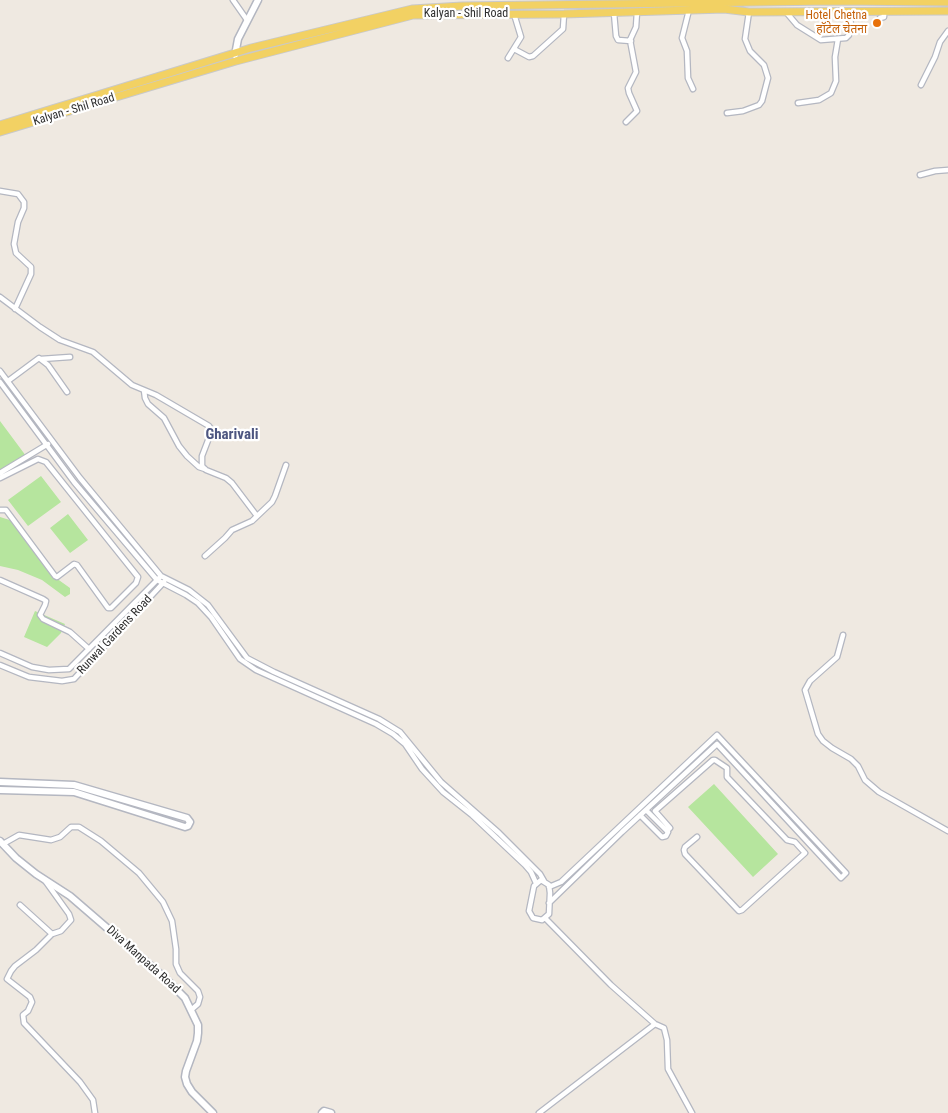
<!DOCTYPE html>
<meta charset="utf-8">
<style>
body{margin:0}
canvas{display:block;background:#efe9e1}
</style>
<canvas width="948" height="1113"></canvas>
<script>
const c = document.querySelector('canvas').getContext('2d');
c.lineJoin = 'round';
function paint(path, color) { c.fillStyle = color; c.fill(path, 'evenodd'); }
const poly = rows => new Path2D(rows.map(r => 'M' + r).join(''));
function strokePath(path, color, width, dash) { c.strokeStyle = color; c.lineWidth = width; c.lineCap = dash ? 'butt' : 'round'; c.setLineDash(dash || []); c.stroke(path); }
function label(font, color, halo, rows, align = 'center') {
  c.font = font + ' "Roboto Condensed","Noto Sans Devanagari",sans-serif'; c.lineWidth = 4.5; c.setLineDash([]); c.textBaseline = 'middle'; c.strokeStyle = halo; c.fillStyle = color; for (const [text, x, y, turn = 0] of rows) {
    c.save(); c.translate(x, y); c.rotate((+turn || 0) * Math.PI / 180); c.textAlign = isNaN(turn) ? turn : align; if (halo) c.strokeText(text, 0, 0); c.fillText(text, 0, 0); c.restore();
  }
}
paint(poly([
 [0,421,29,460,1,481,0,480],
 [41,476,61,502,28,526,8,500],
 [68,514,88,540,70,553,50,528],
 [0,517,13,521,37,550,49,573,70,588,70,594,65,597,42,580,18,570,0,566],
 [35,611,65,624,61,633,47,647,24,637],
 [714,784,778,854,753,877,688,807]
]), '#b6e59e');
const street = poly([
 [233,0,247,20],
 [689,10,682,38,687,51,688,78,693,89],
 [786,12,797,25,821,40,846,38,849,35,851,29,850,11],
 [614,13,616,36,618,40,631,41],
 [880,18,884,17,884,11],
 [514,49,529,57,533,56,563,29,564,14],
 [508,58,521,37,514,14],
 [921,85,935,57,940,42,948,31],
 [798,103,819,100,831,93,836,81,835,57,838,39],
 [727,113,743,111,759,105,762,101,768,78,764,65,750,51,745,39,749,12],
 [626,122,637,111,629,93,628,88,636,72,630,40,636,27,637,12],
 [920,175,935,171,948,170],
 [0,191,18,194,24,202,24,208,18,222,14,244,16,253,31,267,31,274,15,309],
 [0,297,40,327,60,340,93,352,132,385,156,395,209,426,212,430,202,456,202,466,206,470,226,478,232,483,257,516],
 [41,359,70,357],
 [0,371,80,478,161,576,189,590,208,605,247,658,274,672,379,719,400,732,441,782,499,833,540,874,544,881],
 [8,381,39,358,48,365,67,392],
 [0,382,74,482,157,580,186,595,198,603,211,617,240,659,256,670,376,724,393,734,405,744,422,769,443,792,472,815,525,865,531,872,536,883],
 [144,390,145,398,148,404,164,418,179,446,187,456,199,467,205,469],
 [0,473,48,444],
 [0,478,38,459,46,462,138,577,136,583,111,608,108,608,77,565,74,564,57,577,55,576,6,510,0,510],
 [205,556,225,538,232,530,252,521,272,502,275,496,286,465],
 [0,580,43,599,46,601,45,605,40,615,43,619,70,632,89,649],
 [843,635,837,657,810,681,805,690,818,734,823,741,832,748,851,759,858,766,865,780,879,792,948,831],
 [0,653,32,667,49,670,69,669,161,576],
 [0,665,29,677,62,681,74,679,164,582],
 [640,815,662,837,666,836,668,832,646,810],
 [667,831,670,828,655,811,713,760,715,760,727,768,727,777,787,840,795,842,805,853,742,910,739,911,685,854,684,850,685,847,697,837],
 [3,844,19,835,51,840,60,837,71,827,79,827,101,841,139,873,163,902,172,921,176,949,176,964,180,973,198,991,200,997,198,1004,191,1010],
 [541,880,549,885,550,893,549,914,542,920,533,918,529,911,534,886,541,880],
 [46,882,69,914,71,920,61,931,52,934,36,950,15,966,11,971,7,979,30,997,32,1002,28,1011,23,1015,24,1023,80,1082,93,1100,95,1113],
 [549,887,561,882,717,735,846,873,841,878,717,744,622,832,549,903],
 [20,905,52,934],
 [545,918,611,985,655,1024,664,1028,667,1040,668,1069,692,1113],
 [539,1113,655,1024]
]);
const secondary = poly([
 [235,55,238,39,258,0],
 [0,782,74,785,187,818,190,822,188,826,185,827,74,792,0,790],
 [0,841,16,858,36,874,70,896,165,978,185,998,198,1025,198,1033,197,1041,186,1071,185,1077,187,1084,192,1092,213,1113],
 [322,1113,324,1111,331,1113]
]);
const primary = poly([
 [0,125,251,48,412,9,462,6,833,1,948,2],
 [0,132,236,61,413,15,564,14,724,9,749,12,948,11]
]);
strokePath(street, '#b4b7c1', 7);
strokePath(secondary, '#b4b7c1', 9);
strokePath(primary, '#c9c9c9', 9);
strokePath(street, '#fff', 4.5);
strokePath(secondary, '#fff', 6);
strokePath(primary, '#f2d163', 7);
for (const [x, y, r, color] of [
 [877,23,5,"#e8710a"]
]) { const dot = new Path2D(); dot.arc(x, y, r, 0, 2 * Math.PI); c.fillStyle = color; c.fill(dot); strokePath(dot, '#fff', 2); }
label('12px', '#2e2e2e', '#fff', [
 ["Kalyan - Shil Road",466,14],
 ["Kalyan - Shil Road",74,110,-17],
 ["Runwal Gardens Road",115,635,-47],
 ["Diva Manpada Road",143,960,42]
]);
label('12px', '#c56008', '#fff', [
 ["Hotel Chetna",867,16],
 ["हॉटेल चेतना",867,30]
], 'right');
label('bold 15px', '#4d5680', '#fff', [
 ["Gharivali",232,435]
]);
</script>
